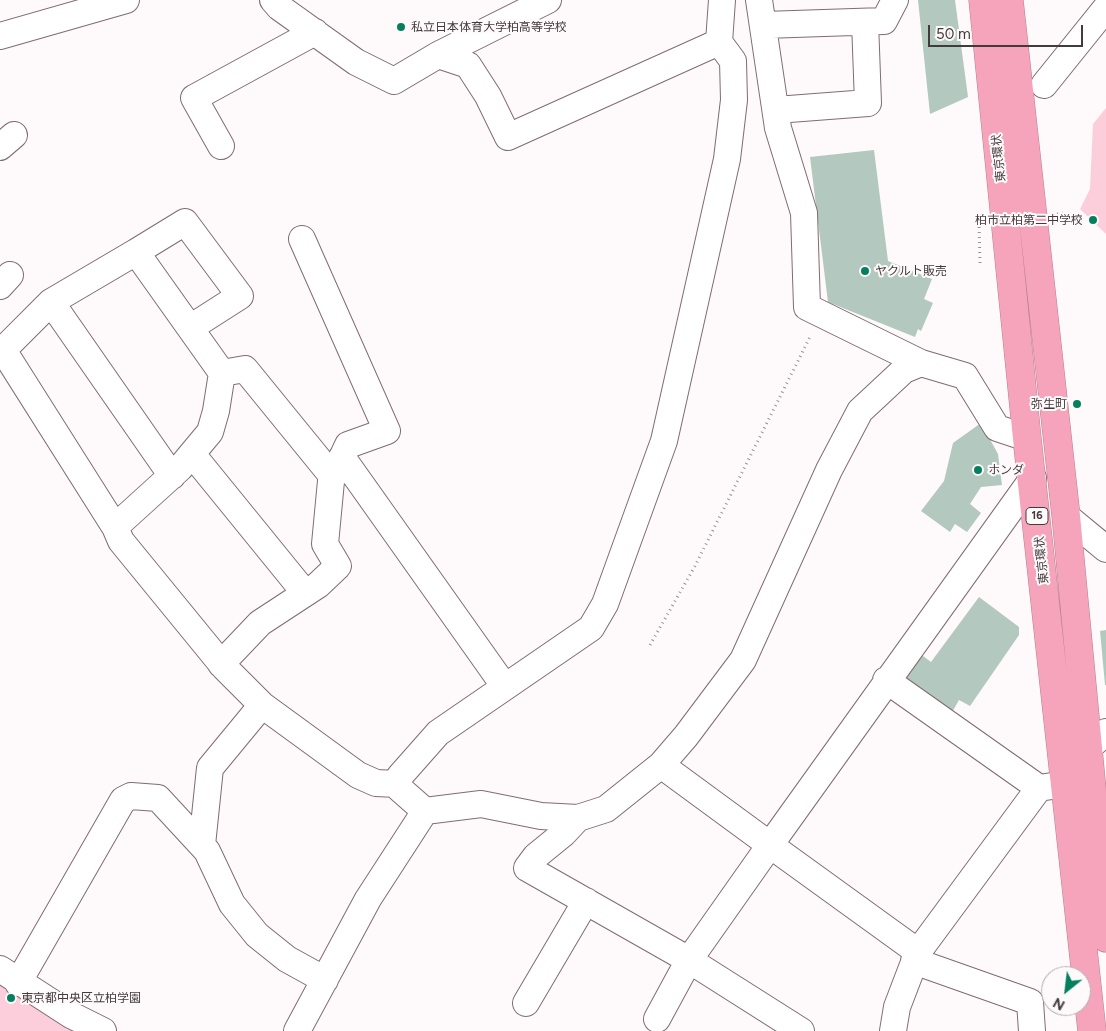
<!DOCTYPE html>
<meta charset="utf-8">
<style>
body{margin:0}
#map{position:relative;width:1106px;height:1031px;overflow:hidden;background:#fef9fa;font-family:Figtree,sans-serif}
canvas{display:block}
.north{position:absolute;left:1041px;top:966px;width:50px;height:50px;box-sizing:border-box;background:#fef9fa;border:1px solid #b3adae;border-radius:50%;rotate:209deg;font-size:14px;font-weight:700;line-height:20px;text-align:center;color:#433a3c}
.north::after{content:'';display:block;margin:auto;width:18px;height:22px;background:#05805f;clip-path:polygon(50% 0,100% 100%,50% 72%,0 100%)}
.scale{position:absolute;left:928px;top:25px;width:155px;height:22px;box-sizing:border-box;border:2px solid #433a3c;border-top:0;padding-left:6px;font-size:15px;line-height:18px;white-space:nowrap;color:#433a3c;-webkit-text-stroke:4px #fef9fa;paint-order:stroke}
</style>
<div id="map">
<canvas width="1106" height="1031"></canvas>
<div class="north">N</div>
<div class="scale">50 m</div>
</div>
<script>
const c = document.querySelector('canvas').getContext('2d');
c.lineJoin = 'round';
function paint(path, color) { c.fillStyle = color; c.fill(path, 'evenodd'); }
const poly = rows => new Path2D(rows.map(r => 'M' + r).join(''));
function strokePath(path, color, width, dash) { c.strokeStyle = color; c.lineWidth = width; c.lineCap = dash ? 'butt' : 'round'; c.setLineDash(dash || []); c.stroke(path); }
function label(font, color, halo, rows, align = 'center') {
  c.font = font + ' Figtree,"Noto Sans JP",sans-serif'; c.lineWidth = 4; c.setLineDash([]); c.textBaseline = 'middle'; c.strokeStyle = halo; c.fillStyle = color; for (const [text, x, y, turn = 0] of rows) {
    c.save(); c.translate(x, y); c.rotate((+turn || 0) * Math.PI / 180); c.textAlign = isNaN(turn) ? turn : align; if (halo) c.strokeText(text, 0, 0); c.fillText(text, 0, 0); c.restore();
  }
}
paint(poly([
 [1106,108,1106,234,1080,209,1090,189,1093,124],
 [0,983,36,1008,78,1031,0,1031]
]), '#fccdda');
paint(poly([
 [918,0,955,0,968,97,930,114],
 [874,150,888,261,932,279,924,299,933,303,921,331,918,329,915,337,828,302,810,157],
 [981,423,998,454,1002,485,981,487,970,504,981,513,967,532,955,524,950,532,921,511,944,481,953,443],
 [979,597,1019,627,1019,635,970,706,959,700,951,714,907,681,906,672,919,653,931,662],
 [1106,630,1106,685,1105,685,1100,631]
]), '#b3c8bf');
const minor = poly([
 [273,0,279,7,356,62,394,81,438,55,548,0],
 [759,0,778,128,804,213,807,307,921,363,965,376,997,428,1027,438],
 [764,25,884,21,895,0],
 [0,36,126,0],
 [719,42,722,0],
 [1044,85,1106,8],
 [776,110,868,103,865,22],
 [221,146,194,98,315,32],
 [0,147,14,135],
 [0,286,10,275],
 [51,302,136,252],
 [190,328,240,296,185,222,136,252,190,328,222,373,216,411,210,432,180,468,115,527,121,541,224,667,262,705,358,775,376,783,397,784],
 [222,373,245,369,333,477],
 [192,454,305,593],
 [342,457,505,687],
 [1066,516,1106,549],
 [115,527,3,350,51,302,172,476],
 [221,664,260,623,318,585,338,566,325,544,331,481,348,445,387,431,302,239],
 [886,680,1039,788],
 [1088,748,1106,732],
 [661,765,770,845,1033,478],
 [425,811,481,804,541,816,578,818,606,809,661,765,686,736,743,660,829,470,860,411,904,370,921,363],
 [578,818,563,834,536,856,527,868,689,960,801,1031],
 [202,845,210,768,262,705],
 [914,961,1030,1002,1032,1031],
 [0,969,71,1015,103,1031],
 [18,983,123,800,131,796,158,798,207,851,232,904,257,935,287,959,325,980],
 [526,1003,586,901],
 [657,1019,689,960,770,845,918,952],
 [297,1031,368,899,425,811,400,789,397,784,400,776,438,733,591,628,605,604,664,441,727,159,734,100,733,61,719,42,508,137,488,96,468,65,438,55],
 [893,1031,897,1007,918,952,1039,788,1085,781]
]);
const highway = poly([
 [983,0,1027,438,1092,1031],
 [1009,0,1066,516,1106,938]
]);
strokePath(minor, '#806c71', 28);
strokePath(highway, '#b77f8f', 29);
strokePath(poly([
 [1057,214,1066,213,1067,221,1058,222],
 [980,263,979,222,982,222],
 [650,645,695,566,811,335]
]), '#9a9395', 3, [1, 4]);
strokePath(minor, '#fff', 26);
strokePath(highway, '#f5a4bc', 28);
strokePath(poly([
 [985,221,1046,215]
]), '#9a9395', 3, [1, 4]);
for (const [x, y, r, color] of [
 [401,27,5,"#05805f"],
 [1093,220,5,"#05805f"],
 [865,271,5,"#05805f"],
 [1077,404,5,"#05805f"],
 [978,470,5,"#05805f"],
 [11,998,5,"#05805f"]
]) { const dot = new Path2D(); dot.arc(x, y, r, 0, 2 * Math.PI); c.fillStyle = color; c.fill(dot); strokePath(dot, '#fef9fa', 2); }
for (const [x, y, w] of [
 [1037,516,22]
]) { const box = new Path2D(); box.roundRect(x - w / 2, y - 8.5, w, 17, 4); c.fillStyle = '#fef9fa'; c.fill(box); strokePath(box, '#433a3c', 1); }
label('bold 11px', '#433a3c', null, [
 ["16",1037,516]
]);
label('12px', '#433a3c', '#fef9fa', [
 ["私立日本体育大学柏高等学校",411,27],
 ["柏市立柏第二中学校",1083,220,"right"],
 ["ヤクルト販売",875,271],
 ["弥生町",1067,404,"right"],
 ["ホンダ",988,470],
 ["東京都中央区立柏学園",21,998]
], 'left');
label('12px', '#433a3c', '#fef9fa', [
 ["東京環状",999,158,-96],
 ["東京環状",1042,560,-96]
]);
</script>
